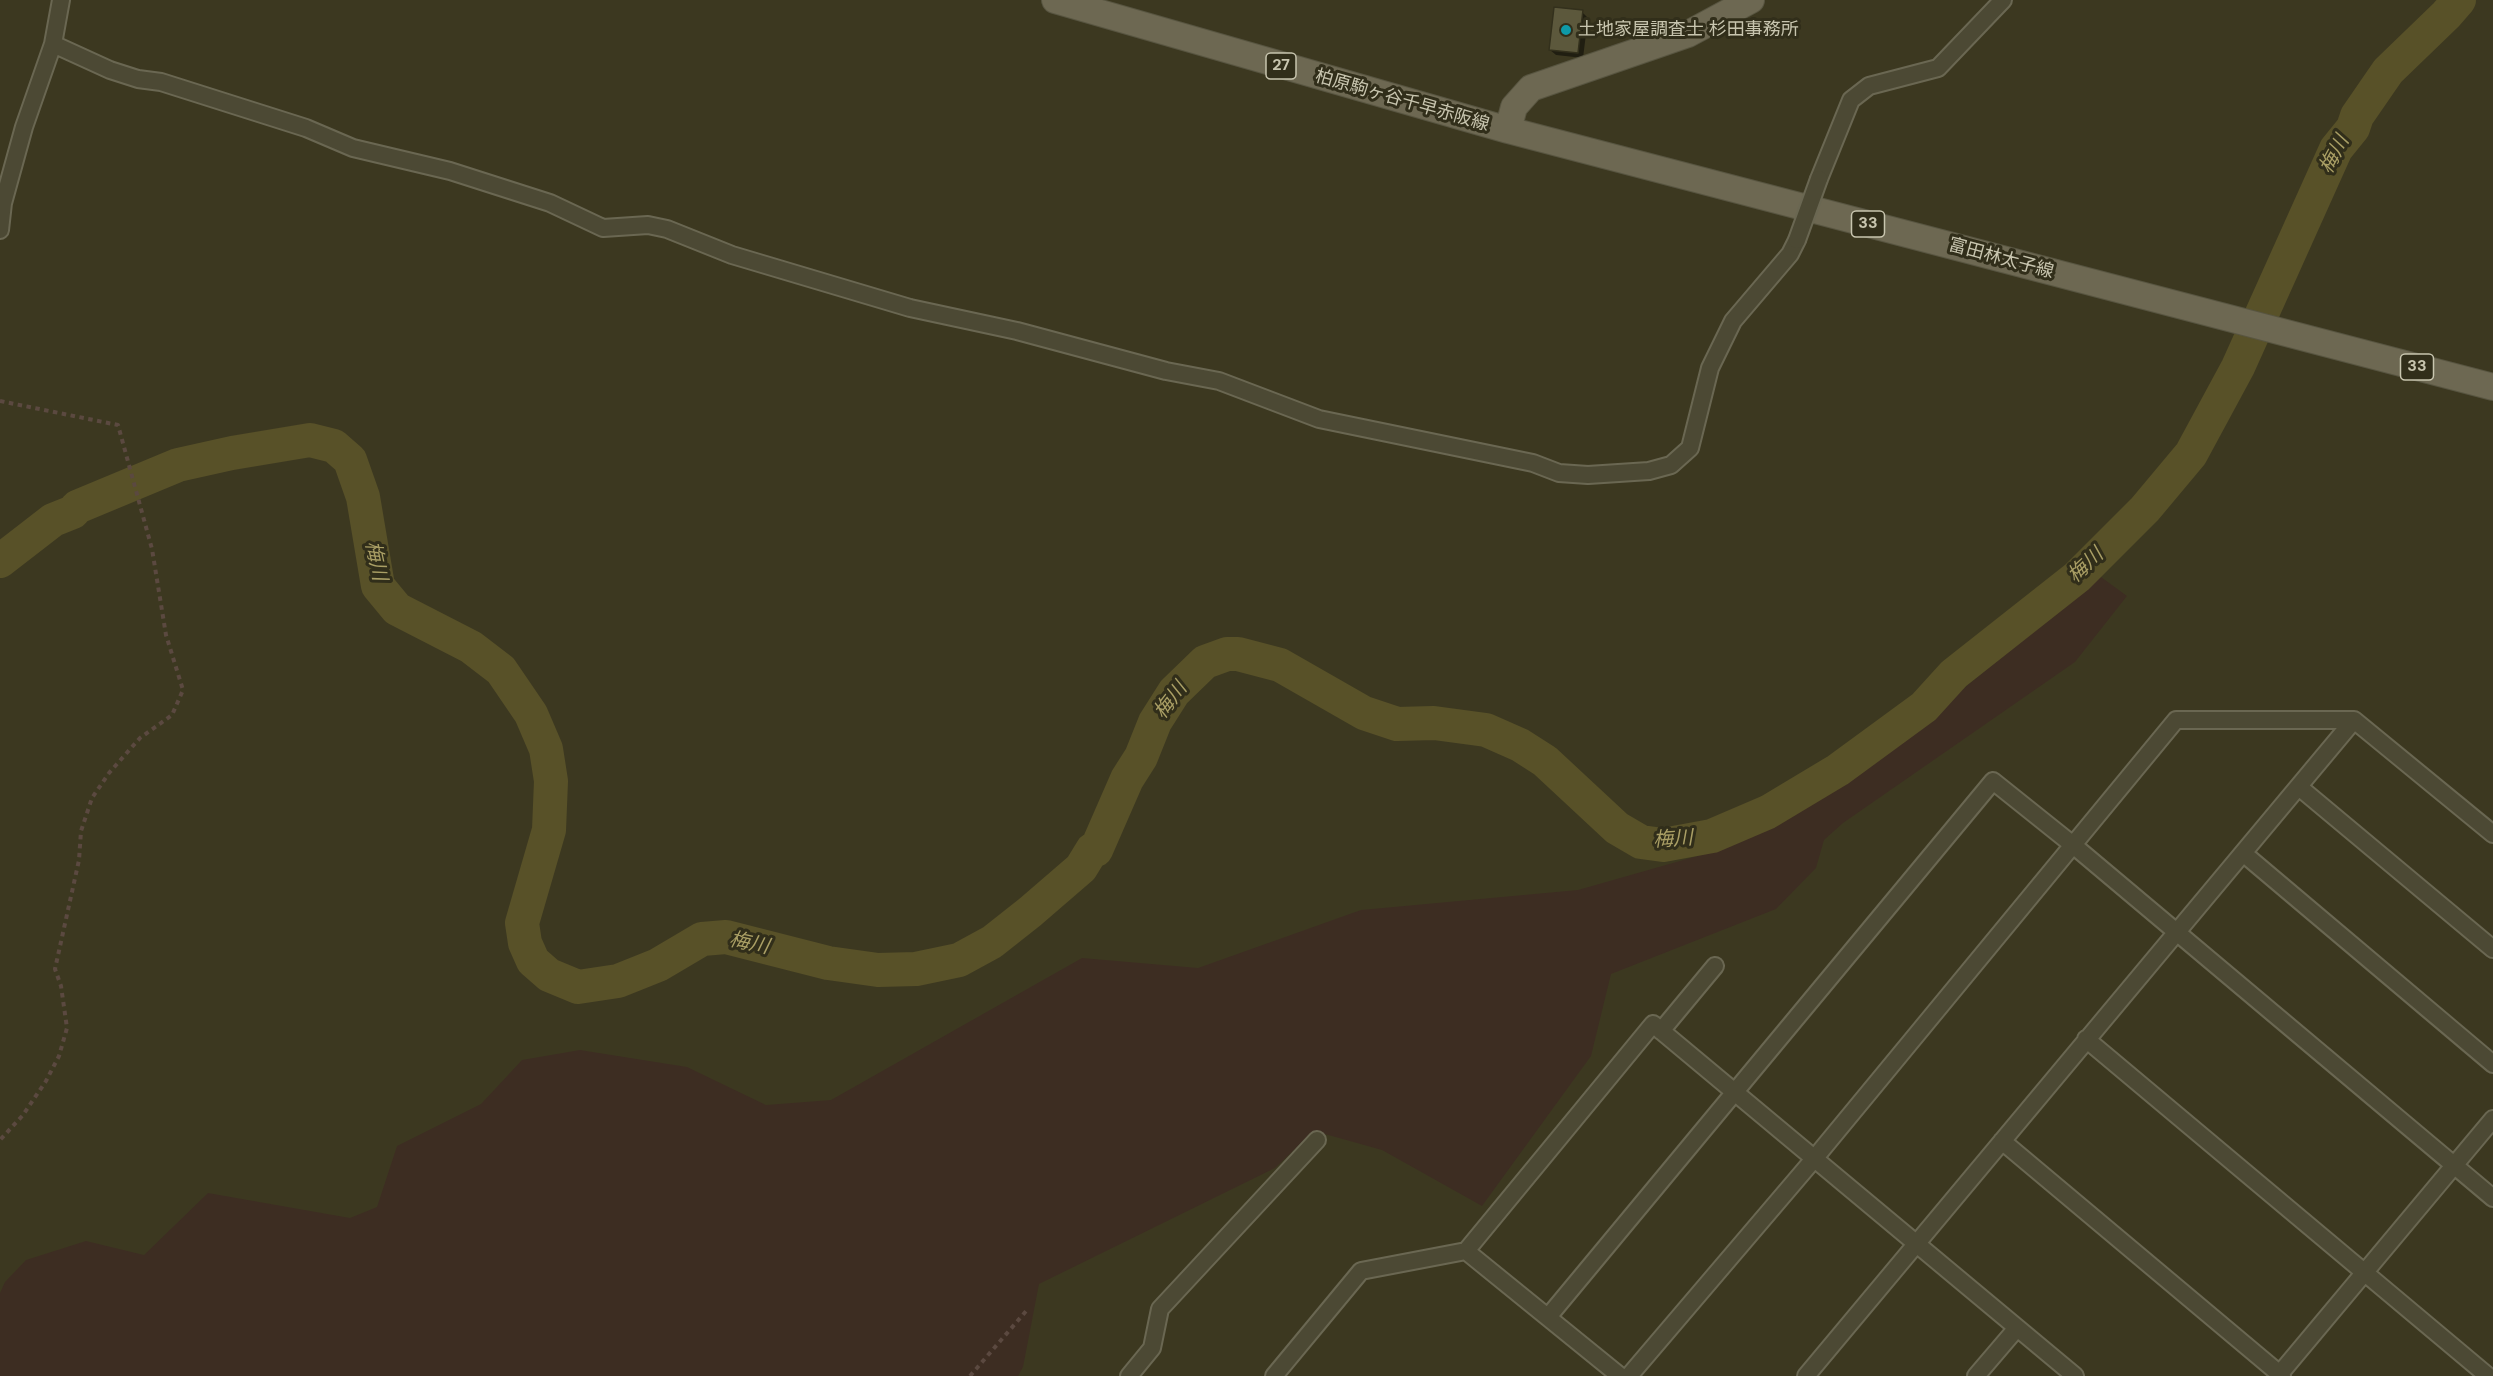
<!DOCTYPE html>
<meta charset="utf-8">
<style>
body{margin:0}
canvas{display:block;background:#3c3820}
</style>
<canvas width="2493" height="1376"></canvas>
<script>
const c = document.querySelector('canvas').getContext('2d');
c.lineJoin = 'round';
function paint(path, color) { c.fillStyle = color; c.fill(path, 'evenodd'); }
const poly = rows => new Path2D(rows.map(r => 'M' + r).join(''));
function strokePath(path, color, width, dash) { c.strokeStyle = color; c.lineWidth = width; c.lineCap = dash ? 'butt' : 'round'; c.setLineDash(dash || []); c.stroke(path); }
function label(font, color, halo, rows, align = 'center') {
  c.font = font + ' "DM Sans","Noto Sans JP",sans-serif'; c.lineWidth = 6; c.setLineDash([]); c.textBaseline = 'middle'; c.strokeStyle = halo; c.fillStyle = color; for (const [text, x, y, turn = 0] of rows) {
    c.save(); c.translate(x, y); c.rotate((+turn || 0) * Math.PI / 180); c.textAlign = isNaN(turn) ? turn : align; if (halo) c.strokeText(text, 0, 0); c.fillText(text, 0, 0); c.restore();
  }
}
paint(poly([
 [2101,577,2127,596,2075,662,1843,823,1824,840,1816,868,1776,909,1611,974,1591,1056,1482,1206,1382,1150,1314,1131,1275,1168,1039,1284,1023,1367,1018,1376,0,1376,0,1293,5,1282,26,1260,86,1241,144,1255,208,1193,350,1218,377,1207,397,1146,481,1104,522,1060,580,1050,687,1067,766,1105,831,1100,1082,958,1198,968,1361,910,1578,890,1722,849,1869,765]
]), '#3d2d22');
paint(poly([
 [1582,12,1588,18,1583,58,1556,55,1550,50]
]), '#0007');
strokePath(poly([
 [0,561,53,520,73,512,77,507,178,465,232,453,310,440,334,446,350,460,363,497,378,586,397,609,471,647,501,670,531,714,546,749,551,781,549,830,522,923,525,943,533,961,549,975,578,987,618,981,658,965,702,939,726,937,828,963,878,970,916,969,959,960,992,942,1030,912,1081,868,1092,850,1096,850,1127,779,1141,757,1155,722,1174,692,1205,662,1227,654,1238,654,1280,665,1364,713,1397,724,1434,723,1486,730,1520,745,1545,761,1617,828,1641,842,1663,845,1712,836,1768,812,1838,770,1924,707,1954,674,2077,577,2145,509,2191,454,2238,367,2336,149,2353,128,2357,116,2388,71,2446,15,2459,0]
]), '#585128', 34);
const building = poly([
 [1554,7,1583,10,1578,53,1549,50,1554,7]
]);
paint(building, '#5c583c');
strokePath(building, '#33301c', 1.5);
const minor = poly([
 [53,44,110,70,138,79,161,82,306,128,353,148,450,171,550,203,603,228,648,225,667,229,732,255,910,308,1017,331,1166,371,1219,381,1319,419,1533,463,1559,473,1588,475,1649,471,1671,465,1690,448,1710,368,1733,321,1790,254,1797,240],
 [1819,179,1851,100,1869,86,1938,68,2003,0],
 [0,230,3,203,24,127,53,44,61,0],
 [2299,787,2493,949],
 [2243,853,2493,1064],
 [1661,1031,1715,966],
 [2086,1039,2488,1376],
 [2002,1141,2282,1376],
 [1466,1251,1620,1376],
 [1548,1317,1993,781,2073,845,2493,1198],
 [1129,1376,1152,1348,1160,1309,1317,1140],
 [1274,1376,1361,1271,1466,1251,1653,1024,2075,1376],
 [1629,1376,1814,1159,2176,720,2354,720,2493,834],
 [1806,1376,2354,720],
 [1976,1376,2017,1328],
 [2278,1376,2493,1119]
]);
const primary = poly([
 [1055,0,1508,130,2493,387],
 [1508,130,1514,107,1531,88,1688,34,1751,0]
]);
strokePath(minor, '#6a6752', 20);
strokePath(primary, '#585541', 28);
strokePath(poly([
 [0,401,118,425,152,549,166,635,183,690,172,715,140,738,109,773,92,798,81,831,79,860,55,969,61,986,67,1028,59,1056,46,1081,23,1115,0,1140],
 [970,1376,1027,1310]
]), '#5b4940', 4, [4.5, 4.5]);
strokePath(minor, '#4c4934', 16);
strokePath(primary, '#6d6852', 26);
const minorBridge = poly([
 [1797,240,1819,179]
]);
strokePath(minorBridge, '#6a6752', 20, []);
strokePath(minorBridge, '#4c4934', 16);
for (const [x, y, r, color] of [
 [1566,30,6,"#0f9aa8"]
]) { const dot = new Path2D(); dot.arc(x, y, r, 0, 2 * Math.PI); c.fillStyle = color; c.fill(dot); strokePath(dot, '#312e1a', 2); }
for (const [x, y, w] of [
 [1281,66,30],
 [1868,224,33],
 [2417,367,33]
]) { const box = new Path2D(); box.roundRect(x - w / 2, y - 13, w, 26, 4.5); c.fillStyle = '#312e1a'; c.fill(box); strokePath(box, '#c8c5af', 1.5); }
label('bold 16px', '#c8c5af', null, [
 ["27",1281,66],
 ["33",1868,224],
 ["33",2417,367]
]);
label('18px', '#c8c5af', '#312e1a', [
 ["土地家屋調査士 杉田事務所",1578,30]
], 'left');
label('18px', '#c8c5af', '#312e1a', [
 ["柏原駒ヶ谷千早赤阪線",1402,101,16],
 ["富田林太子線",2001,259,15]
]);
label('italic 20px', '#aa9f65', '#312e1a', [
 ["梅川",2335,155,-62],
 ["梅川",375,561,78],
 ["梅川",2086,566,-43],
 ["梅川",1171,701,-53],
 ["梅川",1673,840,-4],
 ["梅川",749,944,12]
]);
</script>
